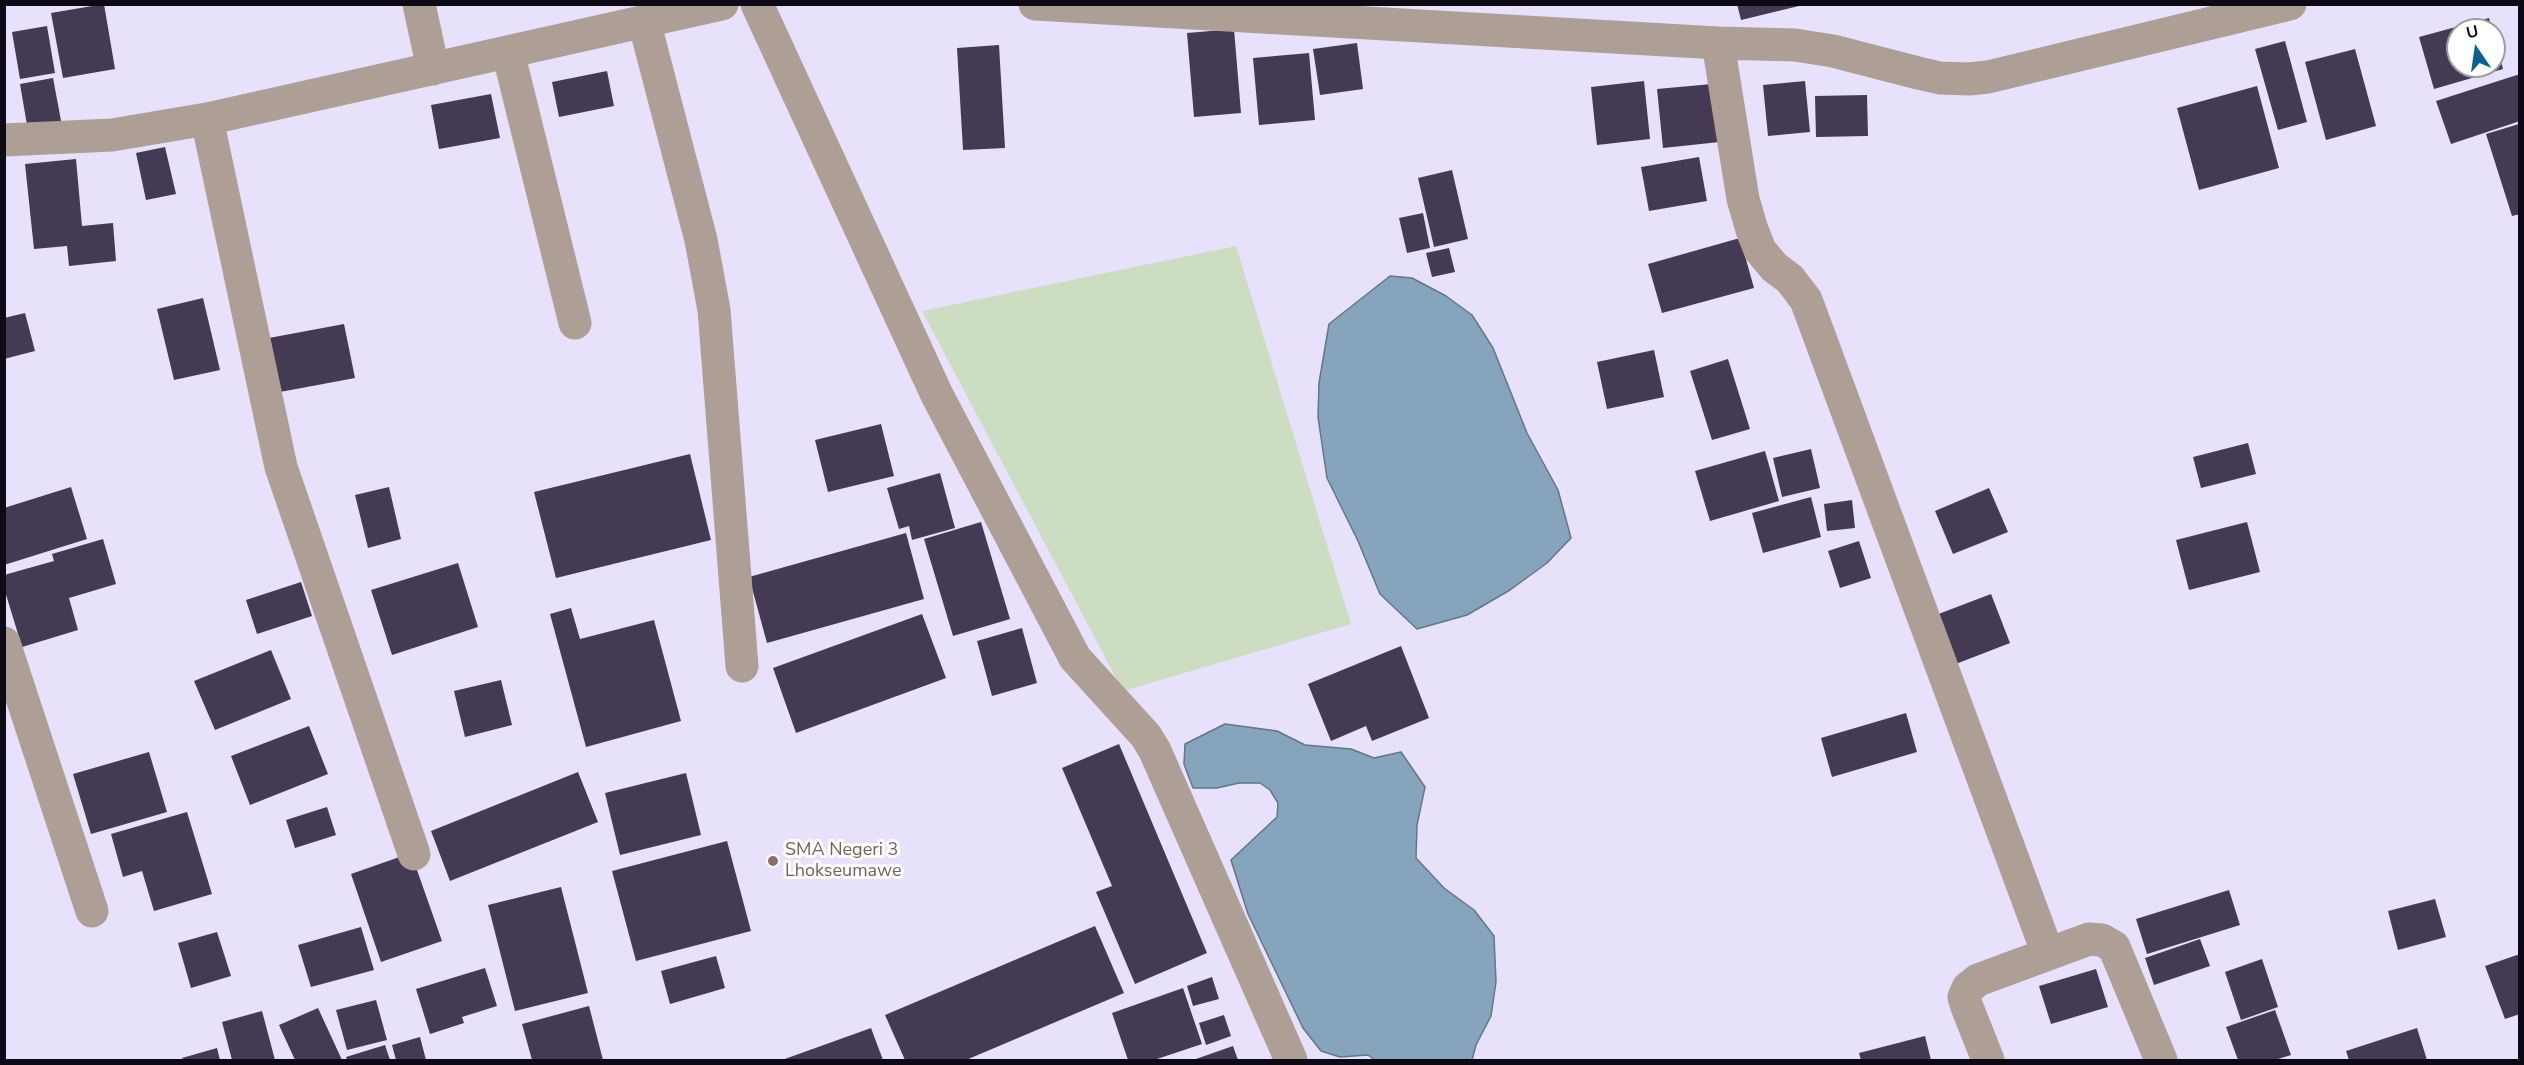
<!DOCTYPE html>
<style>
body{margin:0}
#map{position:relative;width:2524px;height:1065px;overflow:hidden;background:#e7e1fb;font-family:"Nunito Sans",sans-serif}
canvas{display:block}
.frame{position:absolute;inset:0;border:6px solid #0d0a15;pointer-events:none}
.north{position:absolute;left:2446px;top:18px;width:60px;height:60px;box-sizing:border-box;background:#fff;border:2px solid #9e9da1;border-radius:50%;rotate:347deg;font-size:16px;font-weight:700;line-height:24px;text-align:center;color:#0d0a15}
.north::after{content:'';display:block;margin:auto;width:21px;height:27px;background:#096091;clip-path:polygon(50% 0,100% 100%,50% 72%,0 100%)}
</style>
<div id="map">
<canvas width="2524" height="1065"></canvas>
<div class="frame"></div>
<div class="north">U</div>
</div>
<script>
const c = document.querySelector('canvas').getContext('2d');
c.lineJoin = 'round';
function paint(path, color) { c.fillStyle = color; c.fill(path, 'evenodd'); }
const poly = rows => new Path2D(rows.map(r => 'M' + r).join(''));
function strokePath(path, color, width, dash) { c.strokeStyle = color; c.lineWidth = width; c.lineCap = dash ? 'butt' : 'round'; c.setLineDash(dash || []); c.stroke(path); }
function label(font, color, halo, rows, align = 'center') {
  c.font = font + ' "Nunito Sans",sans-serif'; c.lineWidth = 6; c.setLineDash([]); c.textBaseline = 'middle'; c.strokeStyle = halo; c.fillStyle = color; for (const [text, x, y, turn = 0] of rows) {
    c.save(); c.translate(x, y); c.rotate((+turn || 0) * Math.PI / 180); c.textAlign = isNaN(turn) ? turn : align; if (halo) c.strokeText(text, 0, 0); c.fillText(text, 0, 0); c.restore();
  }
}
paint(poly([
 [1236,246,1351,624,1123,691,922,311]
]), '#ccddc2');
const water = poly([
 [1390,276,1412,278,1446,296,1472,315,1493,348,1527,433,1558,490,1571,538,1547,563,1510,590,1467,615,1417,629,1380,594,1358,541,1327,478,1318,417,1319,383,1329,324,1390,276],
 [1225,724,1277,731,1305,745,1351,749,1374,758,1401,752,1425,787,1417,825,1416,858,1444,888,1474,910,1494,936,1496,982,1491,1016,1476,1045,1472,1060,1375,1060,1368,1055,1340,1057,1321,1051,1303,1028,1248,914,1231,860,1277,817,1278,803,1270,790,1260,783,1239,783,1217,788,1193,788,1184,764,1185,744,1225,724]
]);
paint(water, '#86a4bb');
strokePath(water, '#627689', 1.5);
paint(poly([
 [104,4,115,69,63,78,51,13],
 [1737,4,1803,4,1803,5,1741,20],
 [2489,18,2492,30,2458,30,2458,66,2494,66,2495,38,2503,69,2434,89,2419,37],
 [47,26,55,73,20,79,12,32],
 [1234,29,1241,113,1194,117,1187,33],
 [2285,41,2307,122,2278,130,2255,49],
 [1357,43,1363,89,1320,95,1313,49],
 [999,45,1005,148,963,150,957,48],
 [2355,49,2376,126,2326,140,2305,62],
 [1309,53,1315,120,1259,125,1253,58],
 [607,71,614,106,559,117,552,82],
 [2520,74,2520,121,2451,144,2436,101],
 [53,78,62,126,28,131,20,84],
 [1644,81,1650,139,1597,145,1591,87],
 [1805,81,1810,132,1768,136,1763,85],
 [1723,83,1729,141,1663,148,1657,89],
 [2257,86,2279,168,2199,190,2177,108],
 [491,94,500,138,439,149,431,105],
 [1867,95,1868,136,1816,137,1815,96],
 [2519,124,2520,214,2512,216,2486,134],
 [165,147,176,194,146,200,136,153],
 [1699,157,1707,201,1649,211,1641,167],
 [76,159,82,226,113,223,116,261,69,266,67,246,34,249,25,164],
 [1452,170,1468,239,1434,247,1418,178],
 [1423,213,1430,248,1407,253,1399,218],
 [1740,238,1754,288,1662,313,1648,264],
 [1449,248,1455,272,1432,277,1426,253],
 [203,298,220,370,174,380,157,309],
 [25,313,35,351,4,359,4,318],
 [344,324,355,378,280,392,269,338],
 [1654,350,1664,397,1607,409,1597,362],
 [1728,359,1750,429,1712,440,1690,371],
 [881,424,894,476,828,492,815,440],
 [2248,443,2256,474,2201,488,2193,457],
 [1811,449,1820,488,1782,497,1773,458],
 [1765,451,1779,501,1710,521,1695,471],
 [690,454,711,540,556,578,534,492],
 [940,473,955,528,912,540,909,526,899,529,887,488],
 [71,487,87,539,4,565,4,508],
 [389,487,401,539,368,548,355,495],
 [1989,488,2008,532,1953,554,1935,511],
 [1811,497,1821,537,1763,553,1752,513],
 [1852,500,1855,528,1827,531,1824,504],
 [981,522,1010,619,953,636,924,539],
 [2247,522,2260,572,2189,590,2176,540],
 [906,533,924,599,767,643,749,577],
 [103,539,116,584,69,598,78,630,22,647,4,588,4,575,54,561,52,554],
 [1859,541,1871,578,1840,588,1828,551],
 [458,563,478,627,392,655,371,590],
 [301,582,312,616,257,634,246,600],
 [1991,594,2010,643,1948,667,1928,618],
 [571,608,580,639,654,620,681,721,586,747,550,614],
 [922,614,946,678,796,733,773,668],
 [1022,628,1037,683,992,696,977,641],
 [1401,646,1429,718,1372,741,1366,726,1331,741,1308,684],
 [271,650,291,699,215,730,194,681],
 [501,680,512,725,465,737,454,691],
 [1906,713,1917,752,1832,777,1821,738],
 [309,726,328,774,250,805,231,756],
 [1119,744,1207,953,1135,984,1096,892,1112,886,1062,768],
 [149,752,167,812,91,834,73,774],
 [578,772,598,822,450,881,431,831],
 [686,773,701,835,620,855,605,793],
 [327,807,336,835,295,848,286,820],
 [187,812,212,894,154,911,142,871,123,877,111,834],
 [727,841,751,931,636,961,612,871],
 [411,853,442,941,381,962,351,874],
 [561,887,588,993,515,1011,488,905],
 [2229,890,2240,925,2147,954,2136,919],
 [2435,899,2446,937,2398,950,2388,911],
 [1095,926,1124,993,966,1060,905,1060,885,1015],
 [361,927,374,970,311,987,298,945],
 [217,932,231,976,191,988,178,943],
 [2200,939,2210,966,2154,985,2145,958],
 [2520,954,2520,1014,2505,1019,2485,966],
 [716,956,725,988,670,1004,661,971],
 [2262,959,2278,1007,2241,1020,2225,972],
 [485,968,497,1006,462,1017,464,1023,430,1034,416,989],
 [2096,969,2108,1007,2051,1024,2039,986],
 [1212,977,1219,999,1193,1006,1187,986],
 [1183,988,1202,1044,1154,1060,1128,1060,1112,1013],
 [376,1000,387,1040,347,1050,336,1010],
 [589,1006,603,1060,532,1060,522,1024],
 [318,1008,342,1060,295,1060,279,1025],
 [2275,1010,2291,1055,2275,1060,2238,1060,2226,1027],
 [262,1011,275,1060,232,1060,222,1022],
 [1224,1015,1231,1036,1206,1045,1199,1023],
 [871,1028,883,1060,782,1060],
 [2417,1028,2427,1060,2349,1060,2346,1051],
 [1925,1036,1931,1060,1861,1060,1859,1053],
 [420,1037,426,1060,396,1060,392,1045],
 [385,1045,390,1060,347,1060,346,1057],
 [1233,1046,1238,1060,1193,1060],
 [217,1048,220,1060,183,1060,182,1058]
]), '#453a54');
strokePath(poly([
 [419,4,433,69],
 [757,4,937,395,1075,658,1146,736,1155,751,1291,1060],
 [1035,4,1718,43,1795,45,1833,51,1918,73,1940,78,1969,79,1988,77,2290,4],
 [644,21,701,240,714,310,742,666],
 [1718,43,1743,199,1752,230,1760,250,1774,267,1790,279,1806,300,2048,954],
 [508,52,575,323],
 [207,119,281,467,414,854],
 [4,140,112,135,207,119,722,4],
 [4,643,92,911],
 [1988,1060,1967,1007,1964,997,1968,988,1978,980,2089,939,2102,940,2114,947,2161,1060]
]), '#ad9e96', 33);
for (const [x, y, r, color] of [
 [773,861,6,"#8d6e63"]
]) { const dot = new Path2D(); dot.arc(x, y, r, 0, 2 * Math.PI); c.fillStyle = color; c.fill(dot); strokePath(dot, '#fff', 2); }
label('18px', '#785e54', '#fff', [
 ["SMA Negeri 3",785,851],
 ["Lhokseumawe",785,872]
], 'left');
</script>
